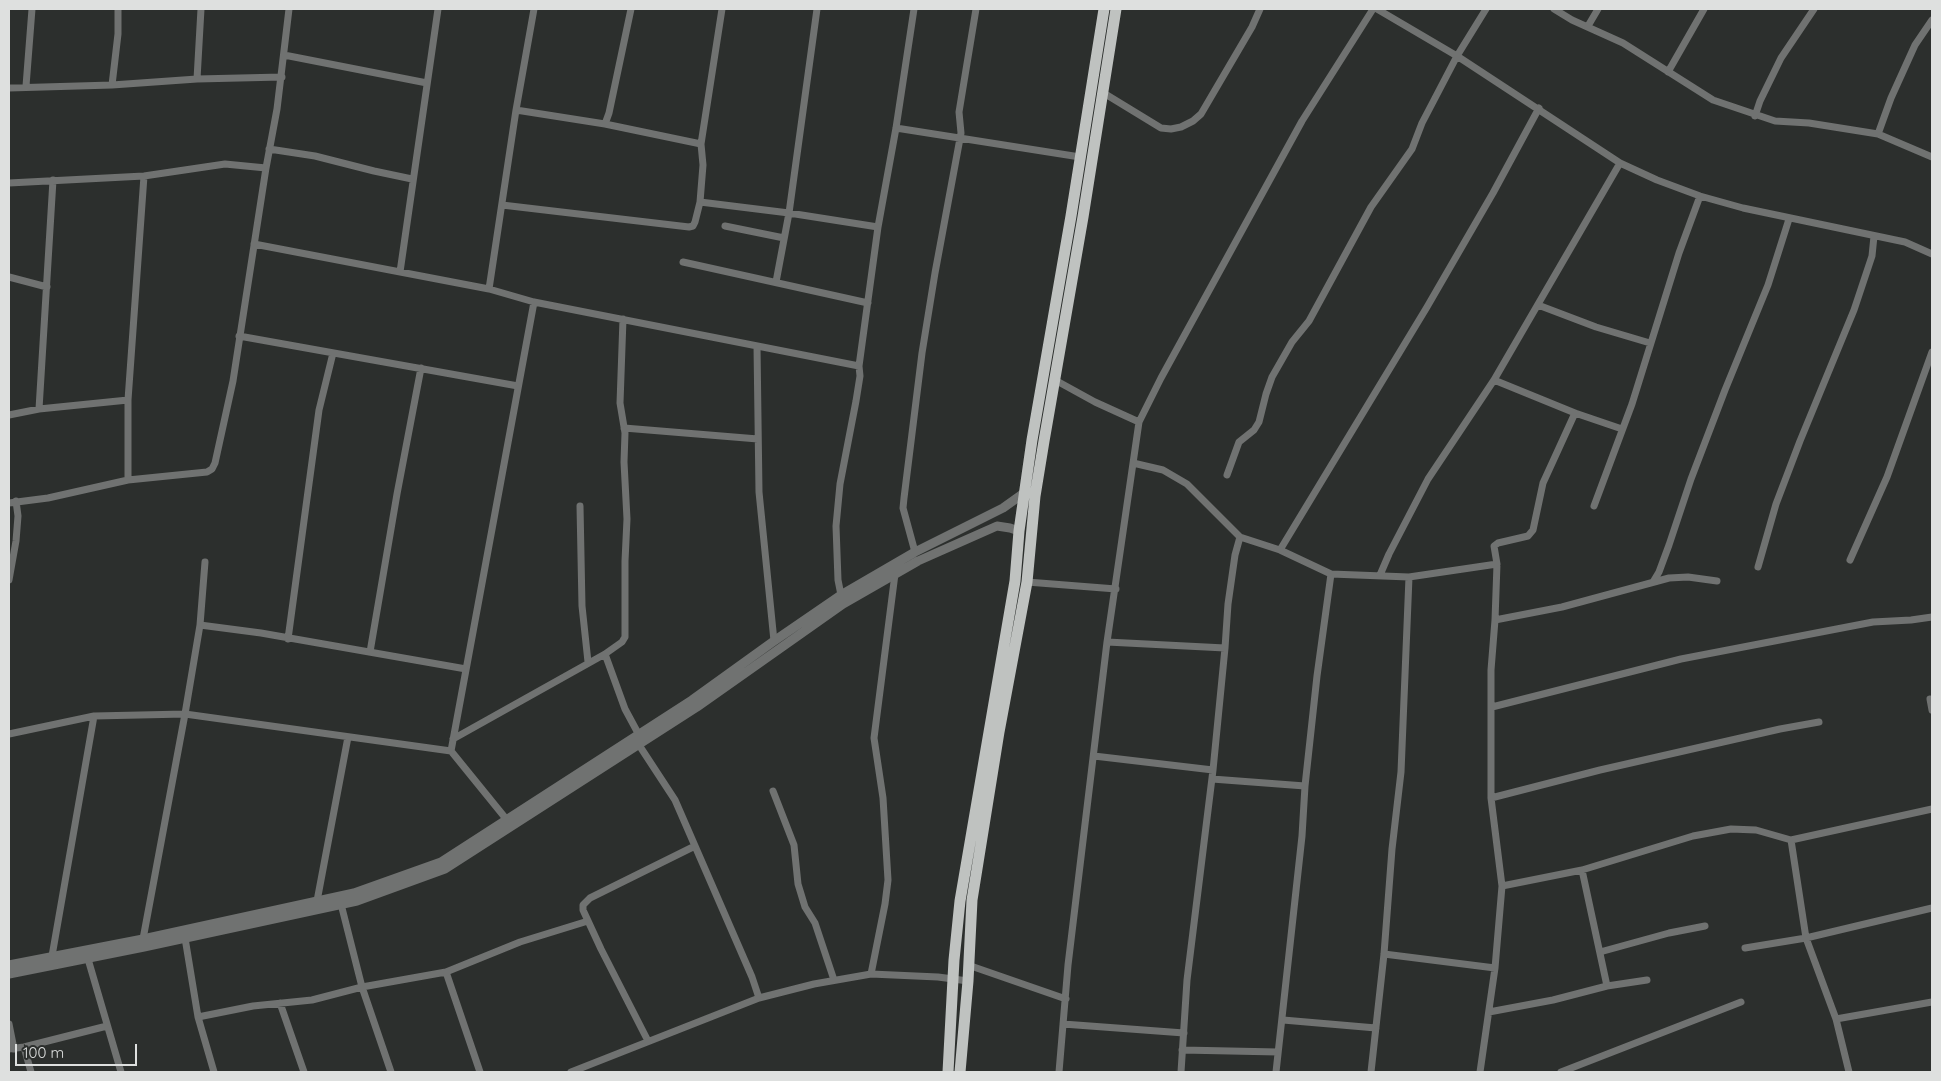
<!DOCTYPE html>
<style>
body{margin:0}
#map{position:relative;width:1941px;height:1081px;overflow:hidden;background:#2c2f2d;font-family:Quicksand,sans-serif}
canvas{display:block}
.frame{position:absolute;inset:0;border:10px solid #dee0df;pointer-events:none}
.scale{position:absolute;left:15px;top:1044px;width:122px;height:22px;box-sizing:border-box;border:2px solid #dee0df;border-top:0;padding-left:6px;font-size:15px;line-height:18px;white-space:nowrap;color:#dee0df;-webkit-text-stroke:4px #2c2f2d;paint-order:stroke}
</style>
<div id="map">
<canvas width="1941" height="1081"></canvas>
<div class="frame"></div>
<div class="scale">100 m</div>
</div>
<script>
const c = document.querySelector('canvas').getContext('2d');
c.lineJoin = 'round';
const poly = rows => new Path2D(rows.map(r => 'M' + r).join(''));
function strokePath(path, color, width, dash) { c.strokeStyle = color; c.lineWidth = width; c.lineCap = dash ? 'butt' : 'round'; c.setLineDash(dash || []); c.stroke(path); }
strokePath(poly([
 [1377,9,1457,56,1620,163,1657,180,1700,196,1743,208,1905,242,1932,254],
 [1554,9,1572,20,1623,43,1713,100,1775,121,1809,123,1878,134,1932,157],
 [1588,26,1598,9],
 [284,55,427,83],
 [1668,72,1704,9],
 [197,79,201,9],
 [112,85,118,34,118,9],
 [26,86,32,9],
 [9,88,112,85,197,79,282,77],
 [1102,92,1161,128,1171,129,1181,127,1193,121,1201,114,1252,27,1260,9],
 [516,110,605,124,701,144,703,165,700,202,789,213,878,227],
 [1755,116,1760,101,1781,58,1814,9],
 [605,124,609,113,631,9],
 [896,128,1080,157],
 [1878,134,1891,98,1915,45,1932,20],
 [701,144,722,9],
 [269,149,315,156,374,171,412,179],
 [9,183,144,176,225,164,266,168],
 [502,205,689,227,693,226,695,222,700,202],
 [725,226,784,238],
 [254,244,489,289,534,302,859,366],
 [683,262,868,303],
 [400,272,438,9],
 [9,277,47,287],
 [776,282,789,213,817,9],
 [489,289,516,110,534,9],
 [1538,305,1596,327,1650,343],
 [239,336,518,386],
 [757,346,759,492,774,641],
 [1055,380,1095,402,1139,422],
 [1494,380,1575,413,1622,429],
 [39,409,53,180],
 [9,415,39,409,128,400],
 [624,428,758,439],
 [1133,463,1163,470,1187,484,1240,537,1280,550,1331,574,1409,577,1497,564],
 [1227,475,1239,442,1254,430,1259,422,1266,394,1272,377,1292,342,1309,321,1371,207,1412,149,1422,123,1457,56,1486,9],
 [128,480,128,400,144,176],
 [9,503,48,498,128,480,207,472,212,469,215,463,233,381,266,168,277,109,289,9],
 [580,506,582,606,588,662],
 [1594,506,1632,404,1679,253,1700,196],
 [1280,550,1427,307,1493,193,1539,108],
 [915,552,903,508,904,498,922,353,935,273,961,133,959,112,976,9],
 [1850,560,1887,477,1932,352],
 [1758,567,1776,504,1800,441,1854,310,1872,256,1874,236],
 [1380,575,1389,554,1428,479,1494,380,1620,163],
 [9,580,16,541,18,516,16,501],
 [1027,582,1116,589],
 [1653,582,1659,572,1669,545,1691,479,1725,390,1768,285,1789,219],
 [841,595,838,580,836,526,840,484,856,401,860,376,859,366,878,227,896,128,914,9],
 [1495,620,1562,607,1669,578,1688,577,1717,581],
 [200,625,261,633,466,669],
 [288,639,319,410,333,353],
 [1107,642,1225,648],
 [370,652,397,494,421,368],
 [605,654,625,709,639,735],
 [1930,699,1932,710],
 [1492,707,1681,659,1873,622,1911,620,1932,617],
 [9,734,94,716,185,714,451,751],
 [453,739,605,654,622,642,625,637,625,561,627,519,624,462,625,433,620,403,623,319],
 [639,745,675,800,752,977,759,998],
 [1094,756,1213,770],
 [1212,779,1305,786],
 [773,791,794,845,798,884,805,907,815,923,834,980],
 [1491,798,1600,770,1780,729,1819,722],
 [507,820,451,751,534,302],
 [1791,840,1806,938,1836,1019,1849,1072],
 [1582,870,1607,986],
 [1502,886,1582,870,1693,836,1731,829,1756,830,1791,840,1932,809],
 [317,901,348,737],
 [341,904,362,987,391,1072],
 [185,938,198,1017,214,1072],
 [143,939,185,714,200,625,205,562],
 [1745,948,1806,938,1932,908],
 [1600,952,1669,933,1705,926],
 [1384,954,1495,968],
 [52,956,94,716],
 [88,959,121,1072],
 [968,965,1066,999],
 [446,972,480,1072],
 [871,974,885,904,888,880,883,798,874,738,895,574],
 [280,1003,304,1072],
 [1489,1012,1553,1000,1607,986,1647,980],
 [198,1017,253,1006,312,1000,362,987,446,972,520,942,588,921],
 [1836,1019,1932,1002],
 [1283,1020,1376,1028],
 [9,1024,14,1049],
 [1063,1024,1184,1033],
 [648,1041,601,949,583,910,583,905,590,898,695,846],
 [24,1047,31,1072],
 [9,1049,24,1047,107,1026],
 [1182,1050,1278,1052],
 [571,1072,759,998,814,984,871,974,938,977,968,981],
 [1059,1072,1068,965,1107,642,1139,422,1161,378,1302,121,1373,9],
 [1181,1072,1187,980,1213,770,1225,648,1228,604,1235,555,1240,537],
 [1276,1072,1302,836,1305,786,1317,676,1331,574],
 [1371,1072,1384,954,1392,849,1401,772,1409,577],
 [1480,1072,1495,968,1502,886,1491,798,1491,670,1495,620,1497,564,1494,546,1498,543,1528,536,1533,530,1543,483,1575,413],
 [1561,1072,1741,1002]
]), '#707271', 7);
strokePath(poly([
 [9,965,143,939,354,893,441,862,692,700,774,641,841,595,915,552,1003,508,1024,493],
 [9,974,144,947,357,901,445,869,697,707,843,604,918,561,997,526,1010,528,1019,531]
]), '#707271', 9);
strokePath(poly([
 [948,1072,954,960,960,901,1015,581,1019,531,1032,440,1071,216,1104,9],
 [960,1072,968,981,972,900,999,732,1027,582,1035,496,1044,441,1083,217,1116,9]
]), '#bfc2c0', 11);
</script>
